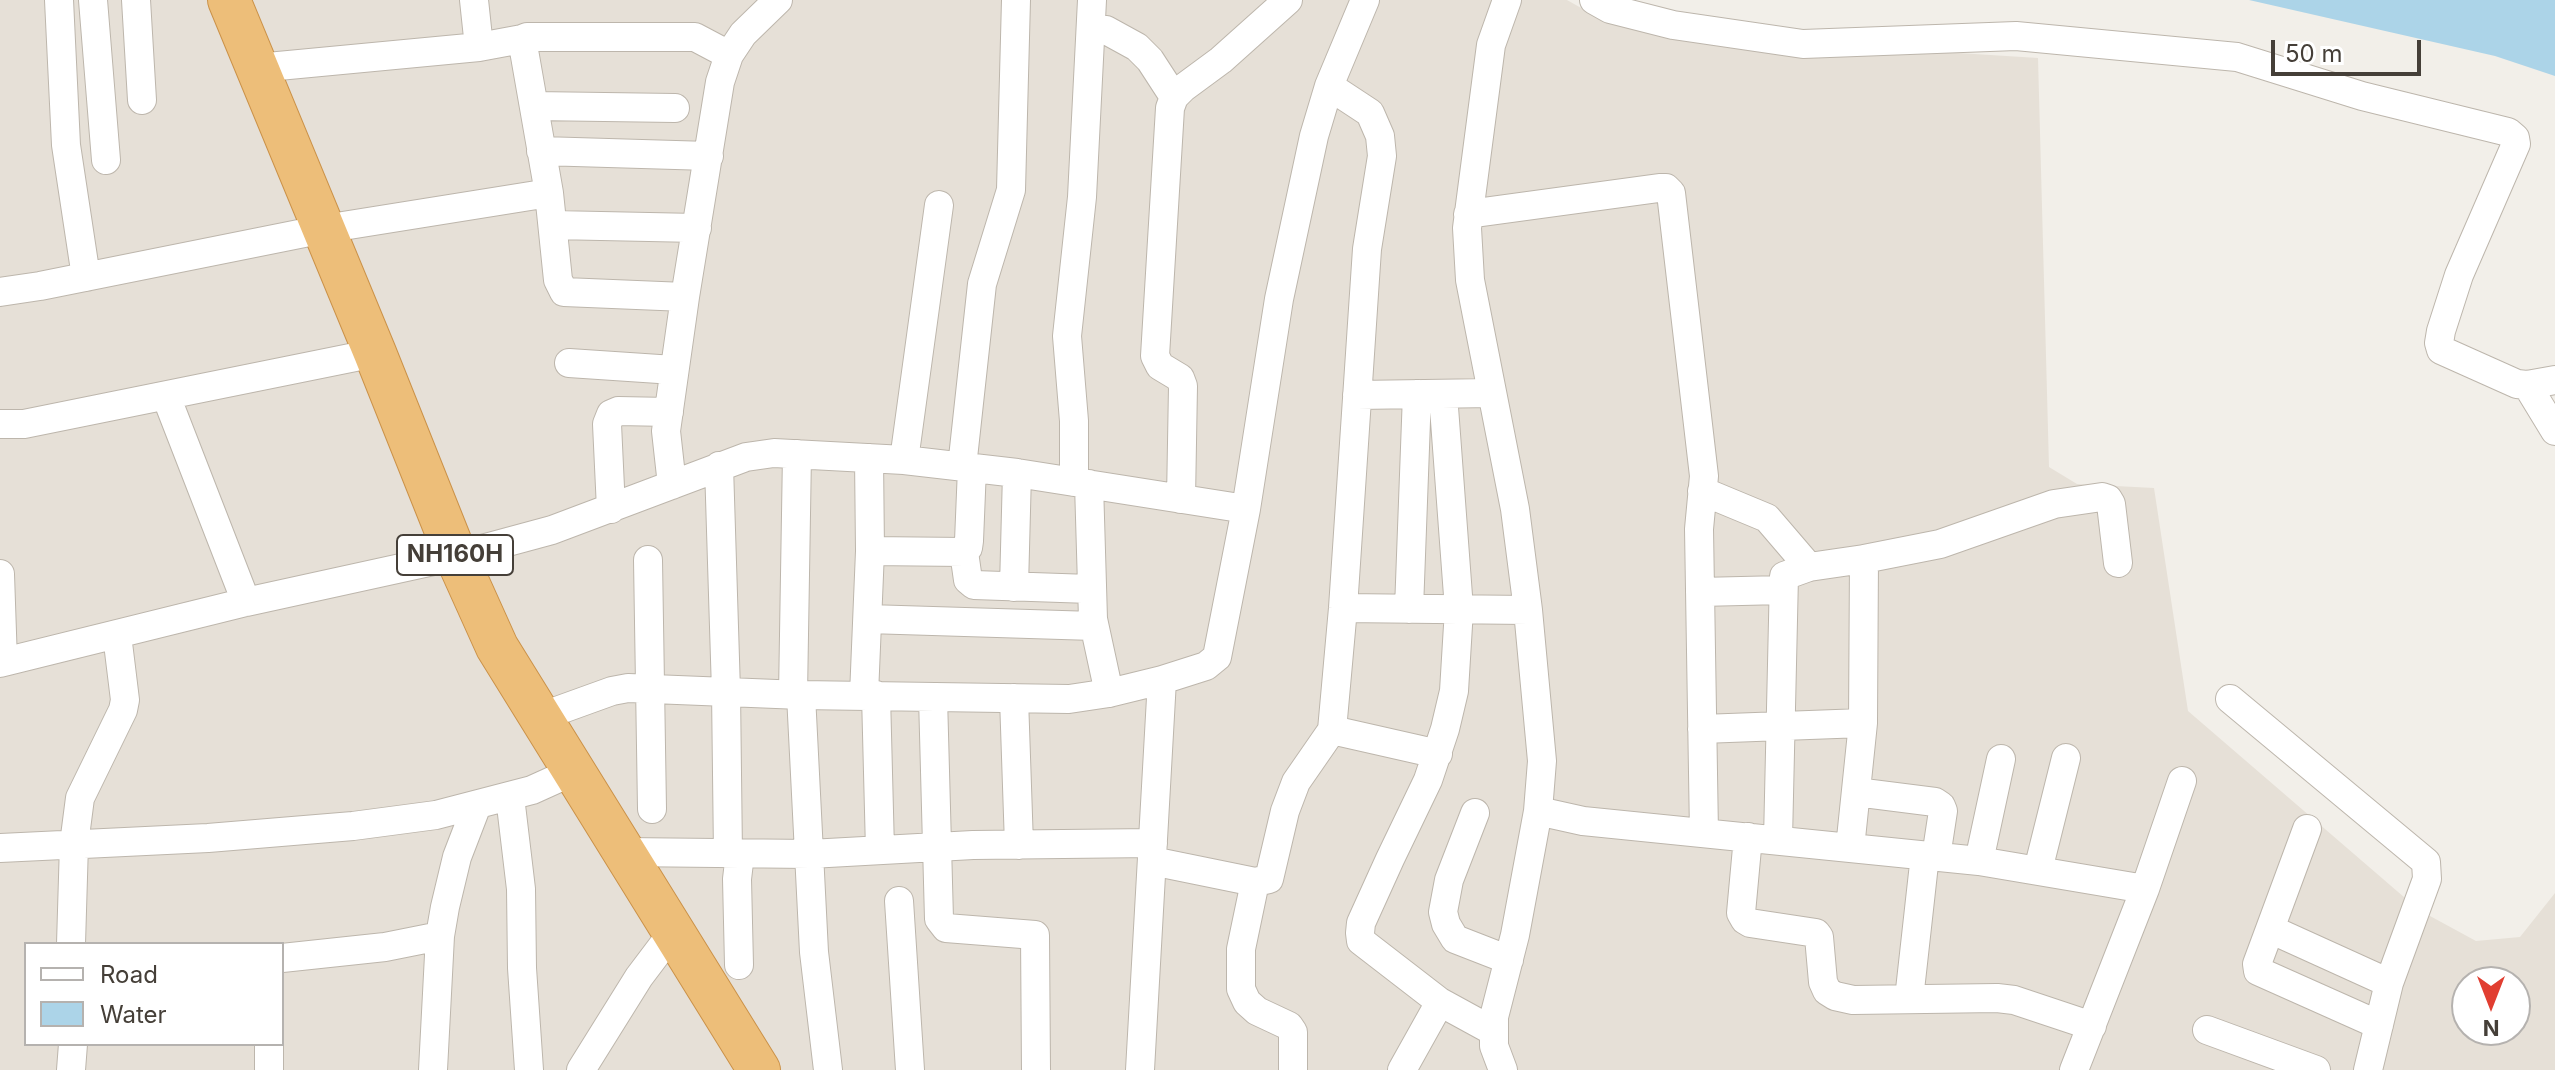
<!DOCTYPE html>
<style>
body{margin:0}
#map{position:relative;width:2555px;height:1070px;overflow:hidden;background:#f2efe9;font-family:Inter,sans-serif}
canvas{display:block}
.legend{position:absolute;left:24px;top:942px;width:260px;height:104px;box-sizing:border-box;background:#fff;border:2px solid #b5b2af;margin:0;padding:10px 14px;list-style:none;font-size:24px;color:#453f38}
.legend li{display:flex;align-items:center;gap:16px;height:40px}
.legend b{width:40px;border:2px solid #b5b2af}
.north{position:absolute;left:2451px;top:966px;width:80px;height:80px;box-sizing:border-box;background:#fff;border:2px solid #b5b2af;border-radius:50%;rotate:180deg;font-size:22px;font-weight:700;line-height:32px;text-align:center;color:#453f38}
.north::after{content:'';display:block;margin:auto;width:28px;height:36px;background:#e13e31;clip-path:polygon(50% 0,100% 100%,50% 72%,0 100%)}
.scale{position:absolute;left:2271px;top:40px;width:150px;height:36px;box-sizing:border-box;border:4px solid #453f38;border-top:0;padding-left:10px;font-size:24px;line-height:28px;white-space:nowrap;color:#453f38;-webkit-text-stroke:6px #fff;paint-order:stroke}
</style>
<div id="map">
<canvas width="2555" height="1070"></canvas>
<ul class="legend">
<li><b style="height:10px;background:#fff"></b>Road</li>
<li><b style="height:22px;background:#acd4e8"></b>Water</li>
</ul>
<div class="north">N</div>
<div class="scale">50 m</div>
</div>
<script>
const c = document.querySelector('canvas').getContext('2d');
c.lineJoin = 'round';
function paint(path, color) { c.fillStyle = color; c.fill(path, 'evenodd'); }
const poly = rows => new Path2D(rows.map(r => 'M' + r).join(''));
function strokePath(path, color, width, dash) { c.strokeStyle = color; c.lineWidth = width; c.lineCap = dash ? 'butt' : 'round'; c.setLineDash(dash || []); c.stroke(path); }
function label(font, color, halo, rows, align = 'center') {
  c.font = font + ' Inter,sans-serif'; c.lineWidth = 7; c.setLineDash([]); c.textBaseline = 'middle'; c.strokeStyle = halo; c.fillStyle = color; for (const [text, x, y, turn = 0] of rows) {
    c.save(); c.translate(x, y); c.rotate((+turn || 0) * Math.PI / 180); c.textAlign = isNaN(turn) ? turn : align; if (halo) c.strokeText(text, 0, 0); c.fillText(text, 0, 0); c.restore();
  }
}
paint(poly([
 [0,0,1567,0,1606,22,1672,35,2038,58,2049,467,2077,484,2154,488,2188,711,2419,910,2476,941,2520,937,2555,893,2555,1070,0,1070],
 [26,944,282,944,282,1044,26,1044],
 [2467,982,2515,982,2515,1030,2467,1030]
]), '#e6e0d7');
paint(poly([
 [2249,0,2555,0,2555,76,2495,56]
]), '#acd4e8');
const minor = poly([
 [59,0,66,145,86,277],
 [93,0,106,160],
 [136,0,142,100],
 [474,0,479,47],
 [1594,0,1610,9,1673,25,1803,44,2016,36,2237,57,2362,96,2508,132,2515,138,2516,144,2459,275,2441,331,2439,343,2441,350,2517,384,2527,385,2555,380],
 [1091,29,1106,30,1137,47,1150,60,1174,97],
 [257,68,479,47,522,39],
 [534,106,675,108],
 [541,151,709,156],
 [549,193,558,280,564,292,685,297],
 [1468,214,1659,188,1666,188,1671,193,1704,476,1699,529,1704,833],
 [553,225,697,228],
 [0,292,40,286,324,229,549,193,522,39,527,37,695,37,729,55],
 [569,363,674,370],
 [2527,385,2555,431],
 [1443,394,1459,609,1454,691,1445,729,1428,780,1390,859,1361,923,1360,933,1361,941,1440,1002,1493,1031],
 [1357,395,1492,393],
 [166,396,246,602],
 [0,424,24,424,375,353],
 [904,460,939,205],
 [719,466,726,691,728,854],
 [962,467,982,284,1011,190,1016,0],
 [1074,482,1074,421,1067,336,1082,197,1092,0],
 [1089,484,1093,619,1109,693],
 [672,485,666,431,685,297,720,82,729,55,743,34,778,0],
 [1702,491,1767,518,1809,567],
 [1181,499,1183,386,1180,378,1160,366,1155,356,1170,108,1174,97,1183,88,1221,60,1288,0],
 [611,509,607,424,611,414,618,411,669,412],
 [870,551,964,552,968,548,969,541,972,468],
 [964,552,968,580,974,585,1090,589],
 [1864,559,1940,544,2054,504,2102,497,2108,499,2111,504,2118,563],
 [648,560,652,809],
 [0,574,3,662],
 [1014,587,1017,473],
 [1700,592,1783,590],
 [1343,608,1528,610],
 [1409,609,1417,394],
 [868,619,1094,626],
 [0,663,246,602,456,556,552,530,746,457,774,453,904,460,1017,473,1246,509],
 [793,695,797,454],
 [801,695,814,952,828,1070],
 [864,695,870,551,869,458],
 [876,695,880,850],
 [933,697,939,919,946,928,1035,935,1036,1070],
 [1014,698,1019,845],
 [2230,699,2426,862,2427,879,2389,983],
 [540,717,612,691,628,688,801,695,1069,699,1109,693,1162,680],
 [1702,729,1863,723],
 [1332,730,1438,754],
 [1856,792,1935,802,1941,806,1943,811,1936,857],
 [510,797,521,889,522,968,529,1070],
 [1538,811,1583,821,1979,861,2145,889],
 [1475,813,1449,880,1443,912,1446,924,1455,939,1509,960],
 [2307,829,2270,929,2389,983,2368,1070],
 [1748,837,1741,913,1745,920,1750,923,1816,933,1819,937,1823,982,1827,991,1835,996,1853,1000,1997,998,2014,1000,2092,1026],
 [1778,840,1784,576,1809,567,1864,559,1863,723,1850,848],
 [0,848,208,838,353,826,436,815,532,790,574,771],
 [624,852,810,854,973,845,1153,843],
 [1152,861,1255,882,1269,879,1285,811,1296,782,1332,730,1343,608,1367,249,1382,156,1380,136,1370,113,1329,86],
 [1979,861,2001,759],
 [2038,870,2066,758],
 [1255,882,1241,949,1241,989,1247,1002,1257,1011,1289,1026,1293,1032,1293,1070],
 [899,901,910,1070],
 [2270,929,2257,964,2258,971,2379,1025],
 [71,944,74,844,80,798,123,710,125,700,117,635],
 [282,958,385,947,440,936],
 [739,965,737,879,740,854],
 [1909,999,1925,855],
 [2207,1030,2316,1070],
 [269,1044,269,1070],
 [71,1070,73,1044],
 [433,1070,440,936,445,907,457,857,477,805],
 [581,1070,639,977,673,932],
 [1140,1070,1162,680,1206,666,1217,657,1246,509,1279,299,1314,136,1329,86,1365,0],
 [1402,1070,1440,1002],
 [1503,1070,1494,1046,1494,1017,1515,935,1538,811,1542,761,1528,610,1515,509,1470,280,1467,228,1491,45,1507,0],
 [2074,1070,2145,889,2182,781]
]);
const highway = poly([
 [229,0,375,353,456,556,497,647,759,1070]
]);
strokePath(minor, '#bdb6ac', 30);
strokePath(highway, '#cb9249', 44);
strokePath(minor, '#fff', 28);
strokePath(highway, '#edbe79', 42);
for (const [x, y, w] of [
 [455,555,116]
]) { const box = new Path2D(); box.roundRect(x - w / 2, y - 20, w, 40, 6); c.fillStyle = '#fff'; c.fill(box); strokePath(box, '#453f38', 2); }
label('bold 24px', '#453f38', null, [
 ["NH160H",455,555]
]);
</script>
